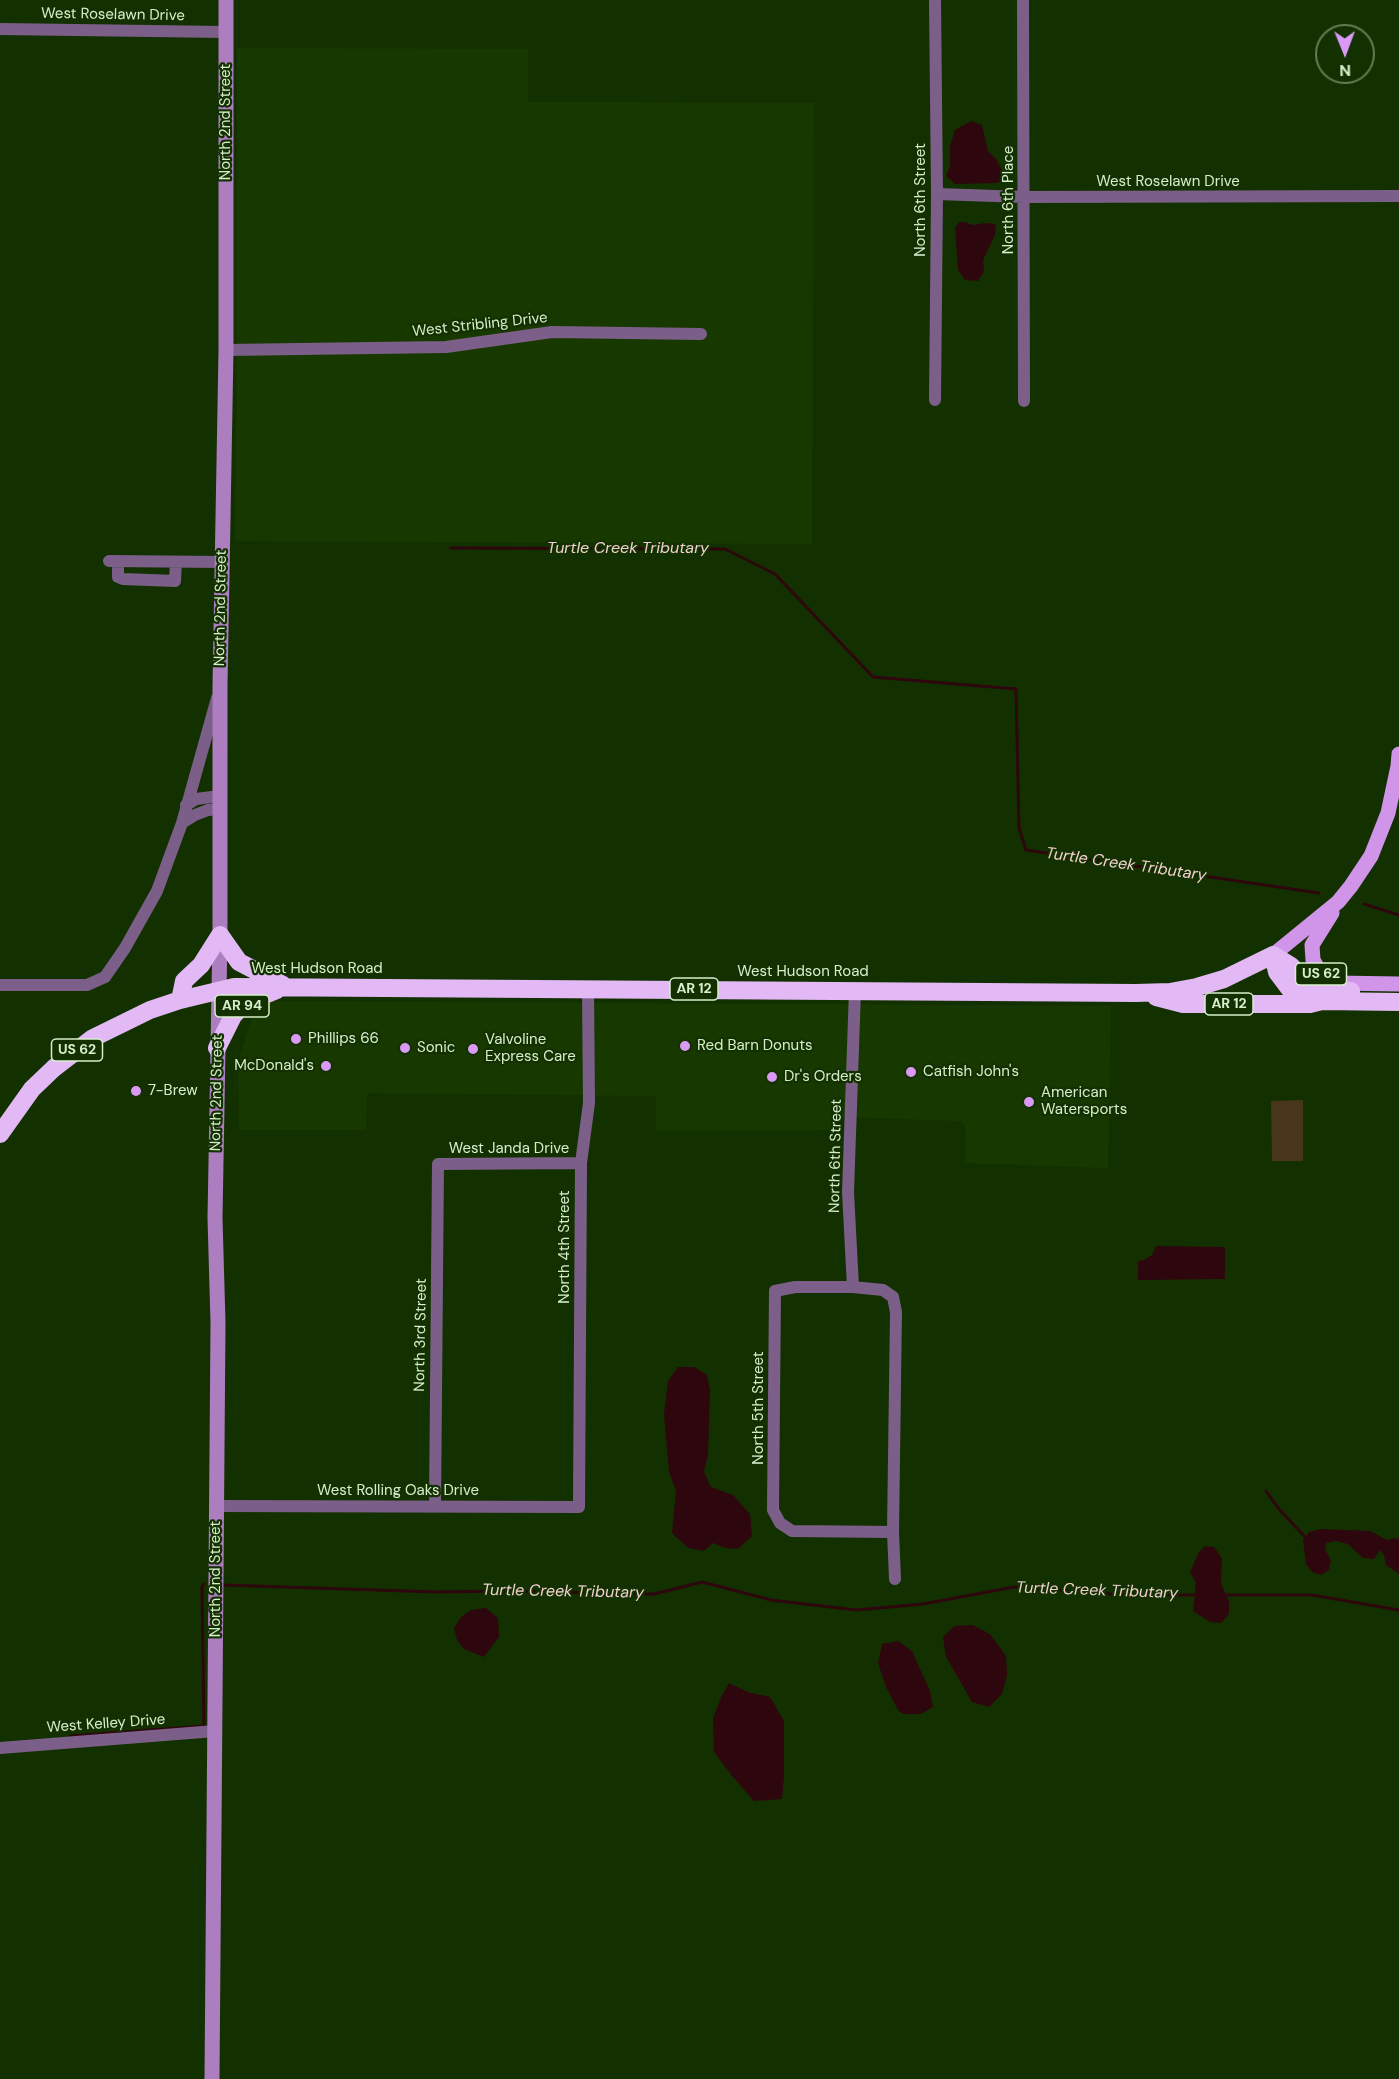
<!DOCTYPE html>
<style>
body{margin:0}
#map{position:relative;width:1399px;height:2079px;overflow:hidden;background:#133100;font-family:"DM Sans",sans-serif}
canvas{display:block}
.north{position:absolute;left:1315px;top:24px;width:60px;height:60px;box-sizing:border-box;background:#133100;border:2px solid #617d52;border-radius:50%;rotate:179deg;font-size:16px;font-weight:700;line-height:24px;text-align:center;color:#d7eecc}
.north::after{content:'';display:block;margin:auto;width:21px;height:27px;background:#db99f6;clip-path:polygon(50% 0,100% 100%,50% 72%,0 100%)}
</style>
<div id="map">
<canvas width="1399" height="2079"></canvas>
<div class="north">N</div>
</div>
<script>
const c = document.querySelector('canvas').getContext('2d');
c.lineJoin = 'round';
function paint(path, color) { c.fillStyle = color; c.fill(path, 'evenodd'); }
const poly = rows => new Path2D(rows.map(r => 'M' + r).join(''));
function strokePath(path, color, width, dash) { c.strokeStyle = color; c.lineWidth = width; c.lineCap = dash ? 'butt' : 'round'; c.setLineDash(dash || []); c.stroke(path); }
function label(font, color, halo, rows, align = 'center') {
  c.font = font + ' "DM Sans",sans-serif'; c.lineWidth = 4.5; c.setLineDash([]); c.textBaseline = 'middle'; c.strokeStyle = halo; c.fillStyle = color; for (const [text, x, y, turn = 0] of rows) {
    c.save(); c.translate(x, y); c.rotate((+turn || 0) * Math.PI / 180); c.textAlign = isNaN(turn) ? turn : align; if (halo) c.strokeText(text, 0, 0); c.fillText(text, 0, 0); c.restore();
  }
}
paint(poly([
 [237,48,528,49,528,102,814,103,812,544,235,541,237,350],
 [269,1001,1111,1006,1108,1168,965,1163,966,1128,961,1121,841,1117,840,1130,656,1131,656,1096,367,1093,366,1130,239,1130,238,1062,256,1004]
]), '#173900');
paint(poly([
 [1303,1100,1303,1161,1272,1161,1271,1101]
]), '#49361a');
paint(poly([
 [971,121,982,125,988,151,996,159,1002,170,1004,179,997,183,955,184,946,176,950,166,950,146,955,130],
 [959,222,965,222,973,225,985,223,996,224,995,235,983,260,984,271,978,281,965,280,958,270,955,228],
 [1156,1246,1225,1247,1225,1279,1138,1280,1138,1261,1144,1260,1152,1255],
 [678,1367,694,1367,707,1375,710,1390,708,1455,704,1472,711,1487,733,1495,750,1514,752,1536,738,1549,725,1548,713,1543,704,1551,688,1548,672,1533,676,1491,669,1472,664,1414,668,1381],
 [1321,1529,1370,1531,1387,1540,1394,1538,1399,1539,1399,1574,1386,1565,1384,1555,1380,1550,1374,1559,1363,1558,1348,1544,1336,1541,1326,1543,1325,1549,1331,1561,1329,1570,1321,1575,1312,1572,1306,1564,1303,1540,1309,1532],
 [1205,1546,1214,1547,1222,1558,1221,1583,1229,1602,1229,1614,1221,1623,1210,1622,1193,1611,1196,1583,1190,1572,1199,1552],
 [486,1608,498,1618,499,1637,484,1657,464,1649,457,1640,454,1628,461,1617,471,1610],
 [973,1625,990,1634,1006,1656,1007,1675,1002,1694,989,1707,972,1702,946,1657,943,1637,954,1626],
 [898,1641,912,1651,930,1691,933,1707,921,1714,903,1714,898,1710,886,1687,878,1663,882,1644],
 [729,1683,748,1692,770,1697,784,1721,784,1776,782,1799,754,1801,732,1776,714,1752,713,1718,722,1695]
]), '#2d070d');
strokePath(poly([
 [451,548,725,549,775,574,873,677,1016,689,1019,828,1026,850,1319,893],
 [1364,904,1399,915],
 [1266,1491,1279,1509,1305,1537,1309,1537],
 [224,1585,437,1592,501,1591,654,1594,702,1582,771,1600,856,1610,923,1604,1014,1587,1125,1595,1199,1595],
 [1224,1595,1312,1595,1399,1610],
 [70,1736,204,1726,202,1587,204,1584]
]), '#2d070d', 3);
strokePath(poly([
 [935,0,937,194,935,400],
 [1023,0,1024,401],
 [0,29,226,32],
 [937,194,1024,197,1399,196],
 [226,350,446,347,552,332,701,334],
 [109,561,222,562],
 [118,561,118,577,123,579,175,581,176,562],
 [186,805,196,799,220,796],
 [182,823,195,815,208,810,220,809],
 [0,985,87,985,105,977,125,948,157,891,182,823,217,698],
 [853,1287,848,1192,855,990],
 [216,1506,579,1507,581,1163,589,1103,588,989],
 [435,1506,438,1164,581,1163],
 [893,1532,792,1531,780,1523,773,1510,775,1291,795,1287,853,1287,883,1290,893,1297,896,1312,893,1532,895,1579],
 [0,1748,215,1731]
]), '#7c5f88', 12);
strokePath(poly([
 [212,2079,218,1323,215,1218,220,935,220,686,226,350,226,0]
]), '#ac7dbf', 15);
strokePath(poly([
 [1332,913,1312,945,1313,960,1321,974,1335,983,1399,984],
 [1273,955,1338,902,1351,886,1371,856,1388,813,1398,766,1399,754]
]), '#d094e9', 15);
strokePath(poly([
 [1273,955,1277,972,1289,988,1309,997,1322,1001,1399,1002],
 [1273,955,1291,966,1307,981,1322,988,1351,991],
 [1156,997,1183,1004,1310,1004,1322,1001],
 [180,1000,184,981,201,965,220,935,239,962,283,985],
 [217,1048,233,1016,245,1003,277,990],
 [0,1134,32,1089,54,1068,93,1038,150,1010,180,1000,234,987,1136,993,1170,992,1197,987,1224,979,1273,955]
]), '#e2b8f5', 18);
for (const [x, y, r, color] of [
 [296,1039,6,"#db99f6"],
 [685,1046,6,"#db99f6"],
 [405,1048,6,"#db99f6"],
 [473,1049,6,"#db99f6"],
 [326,1066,6,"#db99f6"],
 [911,1072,6,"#db99f6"],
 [772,1077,6,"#db99f6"],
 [136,1091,6,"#db99f6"],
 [1029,1102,6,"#db99f6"]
]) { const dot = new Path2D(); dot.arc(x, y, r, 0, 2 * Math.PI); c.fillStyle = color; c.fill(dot); strokePath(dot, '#133100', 2); }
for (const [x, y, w] of [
 [1321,974,51],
 [694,989,48],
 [1229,1004,48],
 [242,1006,54],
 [77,1050,51]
]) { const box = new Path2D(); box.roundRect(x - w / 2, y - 11, w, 22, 4.5); c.fillStyle = '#133100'; c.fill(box); strokePath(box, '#d7eecc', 1.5); }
label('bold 14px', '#d7eecc', null, [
 ["US 62",1321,974],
 ["AR 12",694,989],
 ["AR 12",1229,1004],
 ["AR 94",242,1006],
 ["US 62",77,1050]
]);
label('15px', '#d7eecc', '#133100', [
 ["West Roselawn Drive",113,15,1],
 ["North 2nd Street",226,122,-90],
 ["West Roselawn Drive",1168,182],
 ["North 6th Street",921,200,-90],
 ["North 6th Place",1009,200,-90],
 ["West Stribling Drive",480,325,-6],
 ["North 2nd Street",221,608,-89],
 ["West Hudson Road",317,969],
 ["West Hudson Road",803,972],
 ["North 2nd Street",217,1093,-89],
 ["West Janda Drive",509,1149],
 ["North 6th Street",836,1156,-89],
 ["North 4th Street",565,1247,-90],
 ["North 3rd Street",421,1335,-89],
 ["North 5th Street",759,1408,-90],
 ["West Rolling Oaks Drive",398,1491],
 ["North 2nd Street",216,1579,-90],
 ["West Kelley Drive",106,1724,-4]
]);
label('15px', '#d7eecc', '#133100', [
 ["Phillips 66",308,1039],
 ["Valvoline",485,1040],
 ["Express Care",485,1057],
 ["Red Barn Donuts",697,1046],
 ["Sonic",417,1048],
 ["McDonald's",314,1066,"right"],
 ["Catfish John's",923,1072],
 ["Dr's Orders",784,1077],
 ["7-Brew",148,1091],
 ["American",1041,1093],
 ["Watersports",1041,1110]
], 'left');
label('italic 16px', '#f2d1d2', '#133100', [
 ["Turtle Creek Tributary",628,549],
 ["Turtle Creek Tributary",1126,865,8],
 ["Turtle Creek Tributary",1097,1591,2],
 ["Turtle Creek Tributary",563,1592,1]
]);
</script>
